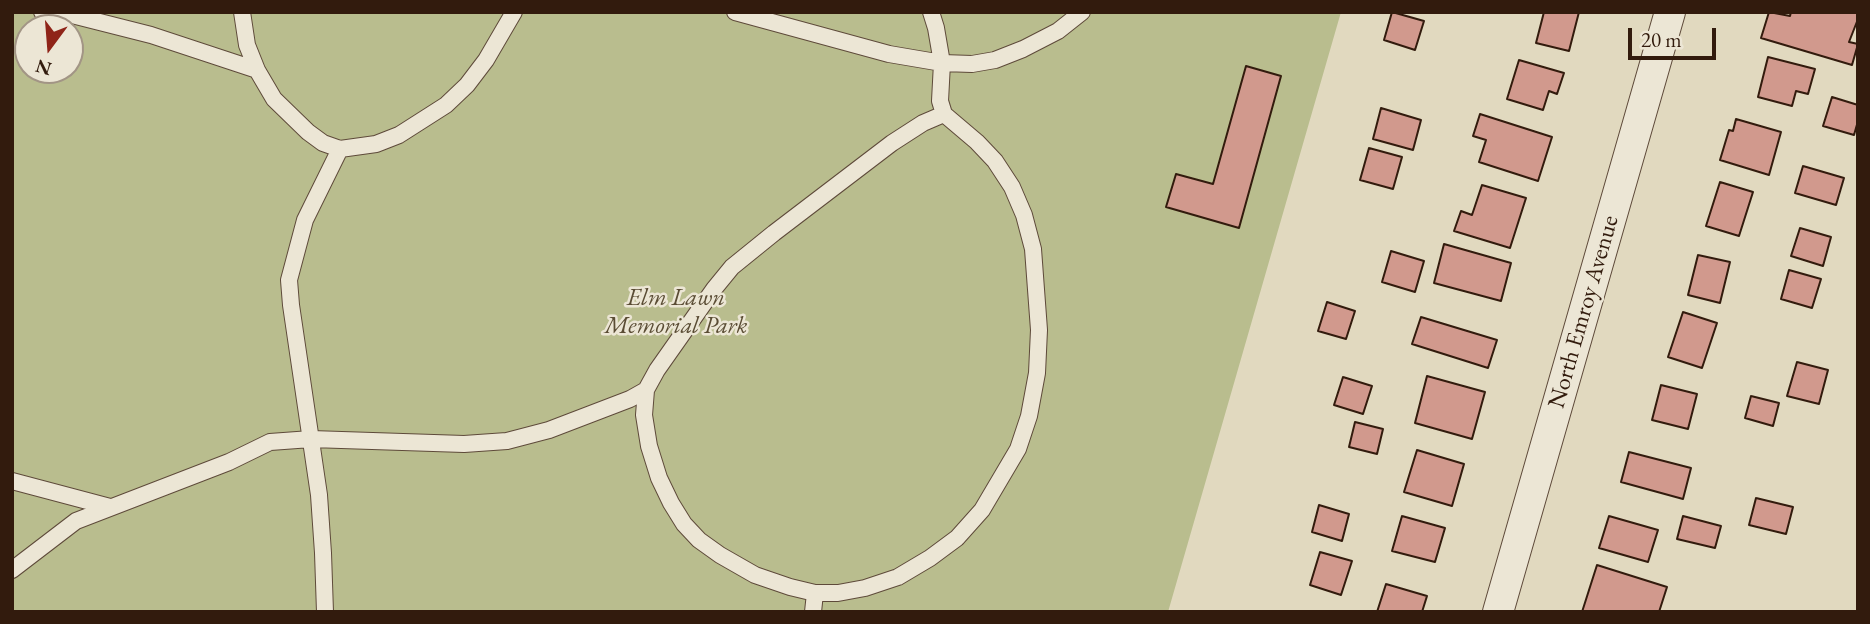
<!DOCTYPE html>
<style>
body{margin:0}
#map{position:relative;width:1870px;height:624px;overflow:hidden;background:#e1d9bf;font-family:"EB Garamond",serif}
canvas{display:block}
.frame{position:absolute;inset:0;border:14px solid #321b0d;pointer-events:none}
.north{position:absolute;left:14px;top:14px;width:70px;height:70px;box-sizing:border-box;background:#ece6d5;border:2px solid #a29585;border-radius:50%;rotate:196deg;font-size:19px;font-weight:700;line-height:28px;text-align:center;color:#321b0d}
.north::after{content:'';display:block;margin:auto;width:24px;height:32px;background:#8f2418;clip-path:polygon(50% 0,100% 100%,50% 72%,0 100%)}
.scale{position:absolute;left:1628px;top:28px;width:88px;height:32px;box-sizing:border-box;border:4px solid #321b0d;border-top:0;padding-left:9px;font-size:21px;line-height:24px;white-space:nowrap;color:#321b0d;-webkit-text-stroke:5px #ece6d5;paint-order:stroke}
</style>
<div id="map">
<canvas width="1870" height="624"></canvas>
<div class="frame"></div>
<div class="north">N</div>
<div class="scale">20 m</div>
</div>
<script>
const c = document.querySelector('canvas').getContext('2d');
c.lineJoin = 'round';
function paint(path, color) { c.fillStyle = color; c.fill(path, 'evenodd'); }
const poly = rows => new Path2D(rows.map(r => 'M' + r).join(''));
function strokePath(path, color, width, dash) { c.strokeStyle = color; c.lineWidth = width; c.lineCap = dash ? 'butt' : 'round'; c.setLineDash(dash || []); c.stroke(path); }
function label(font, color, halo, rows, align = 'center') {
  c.font = font + ' "EB Garamond",serif'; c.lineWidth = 5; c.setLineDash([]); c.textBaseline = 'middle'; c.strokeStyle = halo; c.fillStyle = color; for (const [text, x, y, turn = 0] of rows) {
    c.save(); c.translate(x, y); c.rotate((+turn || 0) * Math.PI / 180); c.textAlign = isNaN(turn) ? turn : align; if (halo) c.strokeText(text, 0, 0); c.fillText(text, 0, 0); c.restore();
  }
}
paint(poly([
 [12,12,1341,12,1168,612,12,612],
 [28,28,70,28,70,70,28,70]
]), '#b9bd8e');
const building = poly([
 [1392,12,1424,21,1415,50,1384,40,1392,12],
 [1544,12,1579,12,1569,51,1536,43,1544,12],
 [1769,12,1790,16,1791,12,1858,12,1858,19,1849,42,1858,44,1852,65,1761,38,1769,12],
 [1768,57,1815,69,1808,94,1796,91,1792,106,1758,97,1768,57],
 [1519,60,1564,73,1557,94,1549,91,1543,110,1507,99,1519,60],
 [1246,66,1281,76,1239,228,1166,207,1176,174,1213,184,1246,66],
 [1832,97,1858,105,1858,121,1854,135,1823,126,1832,97],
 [1381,108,1421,120,1413,150,1373,139,1381,108],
 [1480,114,1552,137,1538,181,1479,162,1486,140,1473,136,1480,114],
 [1736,119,1781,132,1769,175,1720,160,1729,130,1733,131,1736,119],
 [1369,148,1402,157,1393,189,1360,180,1369,148],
 [1803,166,1844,178,1836,205,1795,193,1803,166],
 [1720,182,1753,192,1739,236,1706,226,1720,182],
 [1482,185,1526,198,1510,248,1454,231,1461,211,1472,215,1482,185],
 [1800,228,1831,237,1823,266,1791,256,1800,228],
 [1444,244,1511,263,1501,301,1434,283,1444,244],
 [1391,251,1424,261,1415,292,1382,282,1391,251],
 [1698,255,1730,262,1720,303,1688,295,1698,255],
 [1789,270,1821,279,1812,308,1781,299,1789,270],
 [1327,302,1355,311,1346,339,1318,331,1327,302],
 [1683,312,1717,323,1702,368,1668,357,1683,312],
 [1421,317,1497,340,1488,368,1412,344,1421,317],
 [1797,362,1828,370,1819,404,1787,396,1797,362],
 [1427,376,1485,392,1472,439,1415,423,1427,376],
 [1343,377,1372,386,1363,414,1334,405,1343,377],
 [1661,385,1697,394,1688,429,1652,420,1661,385],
 [1751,396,1779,403,1773,426,1745,418,1751,396],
 [1355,422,1383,429,1377,454,1349,447,1355,422],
 [1417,450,1464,464,1452,506,1404,492,1417,450],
 [1629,452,1691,468,1683,499,1621,482,1629,452],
 [1756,498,1793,507,1786,534,1749,525,1756,498],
 [1319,505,1349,514,1342,541,1312,532,1319,505],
 [1402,516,1445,528,1435,562,1392,551,1402,516],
 [1609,516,1658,530,1648,562,1599,548,1609,516],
 [1683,516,1721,526,1715,548,1677,539,1683,516],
 [1320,552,1352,561,1341,595,1310,585,1320,552],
 [1597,565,1667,587,1659,612,1582,612,1597,565],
 [1386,584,1427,596,1422,612,1377,612,1386,584]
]);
paint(building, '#d1998d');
strokePath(building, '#321b0d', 2);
const lane = poly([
 [42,12,72,15,151,35,257,70],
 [242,12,247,45,257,70,274,99,308,132,323,143,340,149,305,220,289,280,291,305,319,495,323,553,325,612],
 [735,12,889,54,942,63,972,64,995,60,1023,49,1058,31,1082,12],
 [340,149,376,144,399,135,446,105,467,85,486,60,514,12],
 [646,390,644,415,649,446,659,478,671,503,684,524,699,540,720,555,755,575,790,587,815,593,838,593,865,588,898,577,930,558,957,538,982,510,1018,449,1029,416,1037,373,1039,330,1033,249,1024,215,1012,187,995,161,977,142,944,114,940,101,942,63,936,28,931,12],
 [12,481,110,507],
 [12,570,76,521,229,462,270,442,311,439,464,444,507,441,549,430,630,399,646,390,657,370,714,289,732,267,774,233,892,143,923,123,944,114],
 [813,612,815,593]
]);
const street = poly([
 [1498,612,1670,12]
]);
strokePath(lane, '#5e4a3a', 18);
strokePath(street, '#5e4a3a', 32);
strokePath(lane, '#ece6d5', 16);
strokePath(street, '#ece6d5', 30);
label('italic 24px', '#5a4c34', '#ece6d5', [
 ["Elm Lawn",676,298],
 ["Memorial Park",676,326]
]);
label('24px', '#321b0d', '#ece6d5', [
 ["North Emroy Avenue",1584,312,-74]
]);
</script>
